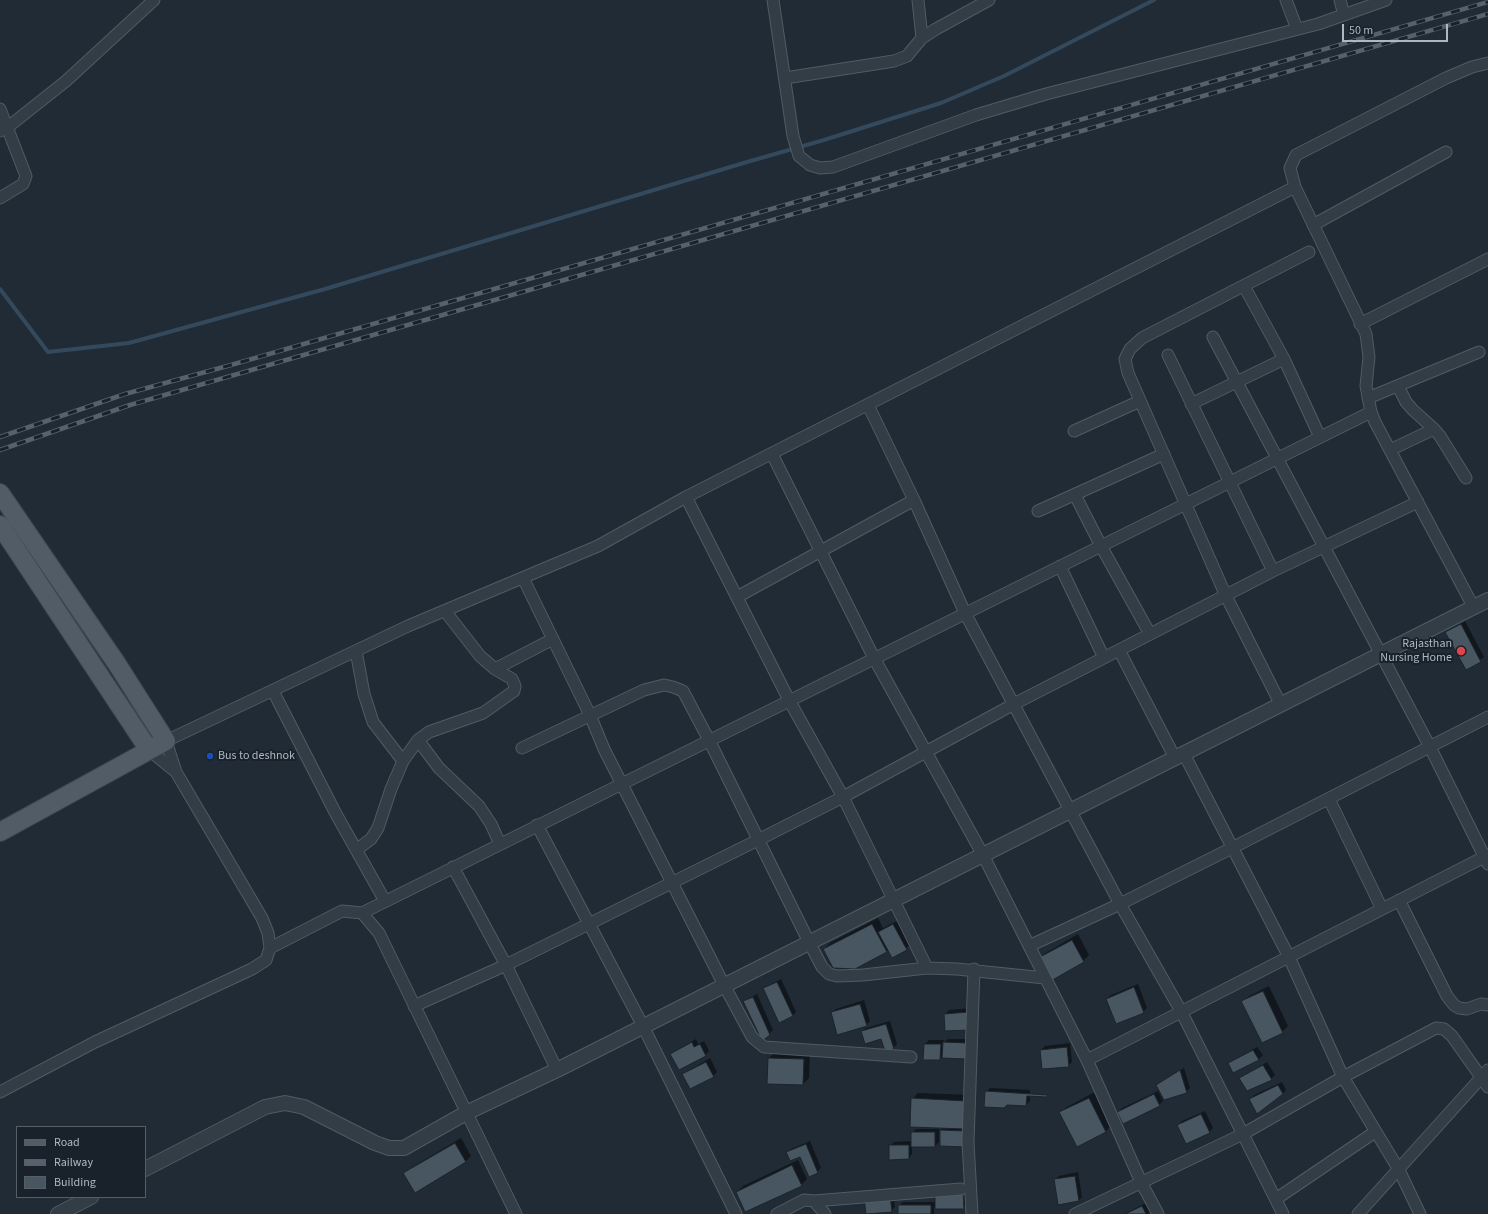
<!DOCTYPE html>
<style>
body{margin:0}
#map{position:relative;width:1488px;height:1214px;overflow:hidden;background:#202b35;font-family:"Source Sans 3",sans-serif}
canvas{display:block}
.legend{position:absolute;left:16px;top:1126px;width:130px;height:72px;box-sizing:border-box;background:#19222a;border:1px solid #545e67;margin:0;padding:5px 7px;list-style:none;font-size:12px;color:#adb8c3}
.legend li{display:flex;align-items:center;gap:8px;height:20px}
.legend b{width:20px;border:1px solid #545e67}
.scale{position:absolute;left:1342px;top:24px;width:106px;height:18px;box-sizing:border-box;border:2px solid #adb8c3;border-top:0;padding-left:5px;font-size:12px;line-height:14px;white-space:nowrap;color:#adb8c3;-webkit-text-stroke:3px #19222a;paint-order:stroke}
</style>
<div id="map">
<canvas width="1488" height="1214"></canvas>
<ul class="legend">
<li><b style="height:5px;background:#515c66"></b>Road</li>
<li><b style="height:5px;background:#55616d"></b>Railway</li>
<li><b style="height:11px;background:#485661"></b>Building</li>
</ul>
<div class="scale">50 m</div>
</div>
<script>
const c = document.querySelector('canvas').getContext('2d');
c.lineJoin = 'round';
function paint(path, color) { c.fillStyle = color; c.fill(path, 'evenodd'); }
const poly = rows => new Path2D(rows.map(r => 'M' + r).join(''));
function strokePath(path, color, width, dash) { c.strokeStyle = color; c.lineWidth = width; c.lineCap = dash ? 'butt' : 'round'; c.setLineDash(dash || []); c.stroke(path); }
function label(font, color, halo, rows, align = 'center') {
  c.font = font + ' "Source Sans 3",sans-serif'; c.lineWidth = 4; c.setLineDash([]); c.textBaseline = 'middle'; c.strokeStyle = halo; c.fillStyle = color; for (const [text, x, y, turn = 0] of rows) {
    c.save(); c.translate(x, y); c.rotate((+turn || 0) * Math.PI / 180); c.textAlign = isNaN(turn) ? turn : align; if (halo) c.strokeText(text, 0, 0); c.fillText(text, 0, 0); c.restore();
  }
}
paint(poly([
 [1465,621,1484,657,1466,669,1447,633],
 [878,918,883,928,897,921,910,945,893,957,889,949,886,952,824,949,830,943],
 [1078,934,1089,955,1083,961,1038,960,1044,954],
 [781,979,796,1012,792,1016,764,988],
 [1138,984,1147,1008,1143,1012,1107,999,1111,995],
 [1269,986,1288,1026,1282,1032,1243,1002,1249,996],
 [757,994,773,1030,769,1034,744,1001],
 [864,1000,870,1021,866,1025,832,1012,836,1009],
 [972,1008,974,1025,945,1014,949,1010],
 [890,1021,897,1044,893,1048,882,1038,862,1031,866,1028],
 [696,1039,698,1044,704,1041,709,1051,705,1055,671,1054],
 [948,1039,970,1039,965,1058,942,1057,940,1059,924,1059,925,1044,929,1040,944,1040,944,1042],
 [1070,1043,1072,1062,1068,1066,1041,1050,1045,1046],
 [1257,1047,1263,1055,1259,1059,1234,1072,1229,1063],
 [775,1052,810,1053,809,1078,803,1084,769,1058],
 [710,1058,717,1072,713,1076,683,1074],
 [1267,1062,1275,1075,1271,1079,1240,1079],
 [1184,1068,1190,1088,1186,1092,1157,1085],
 [1282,1082,1286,1090,1282,1094,1251,1099,1254,1095],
 [990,1088,1030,1090,1030,1101,1026,1105,986,1092],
 [1158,1091,1163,1101,1159,1105,1124,1123,1119,1112,1122,1108],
 [1095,1092,1111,1126,1105,1132,1060,1113,1067,1107],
 [918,1093,972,1095,969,1142,941,1130,944,1127,912,1099],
 [1205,1111,1213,1128,1209,1132,1179,1125,1182,1121],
 [916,1129,939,1129,939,1142,935,1146,912,1146,912,1154,909,1158,890,1146,894,1142,912,1141,912,1133],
 [461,1138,471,1156,465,1162,405,1174,411,1168],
 [810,1141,821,1168,817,1172,801,1156,787,1153,791,1149],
 [798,1160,807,1179,801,1185,737,1192,743,1186],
 [1078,1172,1082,1197,1079,1200,1055,1180,1059,1176],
 [940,1185,967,1185,967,1204,963,1208,934,1208,934,1214,899,1214,899,1206,903,1202,936,1202],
 [893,1191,895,1207,891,1211,867,1214,865,1198],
 [1146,1203,1150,1212,1148,1214,1124,1214]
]), '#0007');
strokePath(poly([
 [0,289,48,352,129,343,325,289,747,162,824,140,941,103,1004,76,1154,0]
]), '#34495b', 4);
const building = poly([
 [1461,624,1481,662,1466,670,1445,632,1461,624],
 [872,924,887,952,855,969,833,968,823,949,872,924],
 [893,924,907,950,892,958,878,932,893,924],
 [1072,940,1084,962,1049,982,1036,959,1072,940],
 [777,982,793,1016,779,1023,763,988,777,982],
 [1134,987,1144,1013,1116,1024,1106,999,1134,987],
 [1263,991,1283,1033,1262,1043,1241,1001,1263,991],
 [753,997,770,1035,762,1041,743,1001,753,997],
 [860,1004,867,1026,837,1035,831,1012,860,1004],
 [969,1012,970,1030,945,1031,944,1014,969,1012],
 [886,1024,894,1049,885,1051,881,1039,865,1044,861,1031,886,1024],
 [692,1042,694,1047,700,1044,706,1056,679,1070,670,1054,692,1042],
 [943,1042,966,1043,966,1059,942,1058,943,1042],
 [924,1044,941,1044,940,1060,923,1060,924,1044],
 [1067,1047,1069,1067,1042,1069,1040,1050,1067,1047],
 [1253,1050,1259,1060,1233,1073,1228,1063,1253,1050],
 [768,1058,804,1059,803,1085,767,1084,768,1058],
 [706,1062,714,1077,690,1089,682,1074,706,1062],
 [1263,1065,1272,1080,1247,1091,1239,1078,1263,1065],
 [1180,1070,1187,1093,1164,1100,1156,1085,1180,1070],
 [1278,1085,1283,1094,1257,1114,1249,1099,1278,1085],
 [985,1091,1048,1095,1047,1097,1027,1096,1026,1106,1007,1105,1004,1108,984,1107,985,1091],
 [1154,1094,1160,1106,1123,1124,1117,1112,1154,1094],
 [911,1098,966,1101,965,1129,910,1127,911,1098],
 [1089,1098,1106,1132,1077,1147,1059,1112,1089,1098],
 [1201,1114,1210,1133,1186,1144,1177,1125,1201,1114],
 [940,1130,966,1131,965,1147,940,1146,940,1130],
 [911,1132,935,1132,935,1147,911,1147,911,1132],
 [455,1143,466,1162,415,1193,403,1173,455,1143],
 [806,1144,818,1173,809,1177,800,1157,790,1161,786,1152,806,1144],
 [889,1145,909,1145,909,1159,889,1160,889,1145],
 [792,1165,802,1186,745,1212,736,1192,792,1165],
 [1075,1176,1079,1201,1058,1205,1054,1179,1075,1176],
 [963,1188,964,1209,935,1209,935,1189,963,1188],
 [890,1195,892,1212,866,1214,864,1198,890,1195],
 [898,1205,931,1205,931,1214,898,1214,898,1205],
 [1142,1206,1146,1214,1125,1214,1142,1206]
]);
paint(building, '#485661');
strokePath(building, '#1b242c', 1);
const minor = poly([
 [773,0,793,136,799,156,810,165,820,168,833,167,976,115,1046,94,1318,24,1386,0],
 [918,0,922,38],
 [1286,0,1297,29],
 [1340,0,1344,15],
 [785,78,894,61,907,56,922,38,936,29,989,0],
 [0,109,26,176,23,184,0,198],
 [0,131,8,127,66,81,154,0],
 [1313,225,1446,152],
 [1244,286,1284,359,1320,437],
 [1360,324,1488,259],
 [1213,337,1430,747,1488,864],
 [1168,355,1273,571],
 [1398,386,1406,402,1413,410,1434,429,1440,436,1466,478],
 [1368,398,1479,352],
 [1191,404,1284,359],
 [868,405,914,500,965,613,1120,904,1181,1011,1283,1214],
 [1074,431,1140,401],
 [1390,450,1434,429],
 [772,454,874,658,983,855,1087,1060,1141,1182,1158,1214],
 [1075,495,1101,546,1150,634],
 [686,497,789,700,843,797,927,968],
 [1038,511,1164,454],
 [1060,566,1104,658],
 [523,578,590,715,604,749,724,985,752,1037,764,1047,911,1057],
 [737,597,914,500],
 [1474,608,1375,422,1371,412,1366,386,1369,357,1366,334,1295,187,1290,168,1296,155,1446,78,1472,67,1488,63],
 [1119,650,1175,758],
 [356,651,364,694,373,722,403,761],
 [495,669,553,639],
 [273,691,336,814,385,901],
 [1281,705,1226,596,1128,373,1125,359,1130,349,1142,338,1309,252],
 [418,740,439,768,479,806,491,824,500,844],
 [522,748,644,690,664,685,673,687,683,691,709,740,809,942,822,967,829,974,837,976,863,975,927,968,957,969,1045,978],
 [149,750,176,772],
 [1184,754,1289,957,1343,1077,1399,1170,1420,1214],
 [1329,799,1382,909],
 [537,825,643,1026,736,1214],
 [356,850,371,839,378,828,391,789,403,761,418,740,429,732,483,713,514,691,515,686,512,679,495,669,480,656,445,611],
 [453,867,506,965,557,1070],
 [1399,900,1447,996,1454,1005,1459,1008,1467,1009,1481,1004,1488,1005],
 [362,913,1371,412],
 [1029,946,1120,904,1232,848,1488,717],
 [270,948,342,911,362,913,379,933,516,1214],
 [414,1006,506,965,758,840,843,797,1014,704,1273,571,1418,502],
 [1087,1060,1488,855],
 [0,1092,95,1042,252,969,266,960,270,948,268,933,262,918,176,772,166,741,408,626,598,546,686,497,1295,187],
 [1276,1199,1375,1132],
 [814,1201,961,1189],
 [777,1214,804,1200,814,1201,825,1214],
 [972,1214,968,1142,974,969],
 [1075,1214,1243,1134,1343,1077,1436,1028,1444,1029,1452,1036,1488,1087],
 [1358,1214,1488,1070]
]);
const tertiary = poly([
 [145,1169,265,1107,285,1103,304,1107,375,1143,389,1148,404,1148,466,1113,557,1070,1488,600],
 [58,1214,91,1197]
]);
const primary = poly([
 [0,493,117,664,166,741,0,832],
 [0,525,149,750]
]);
strokePath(minor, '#515b64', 13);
strokePath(tertiary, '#515b64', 16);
strokePath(primary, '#3d464f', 20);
strokePath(minor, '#333d46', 11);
strokePath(tertiary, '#333d46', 14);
strokePath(primary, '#515c66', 18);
const rail = poly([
 [0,437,125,394,231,365,1488,2],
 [0,450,130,405,1488,14]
]);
strokePath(rail, '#55616d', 4.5);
strokePath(rail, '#19222a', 3, [9]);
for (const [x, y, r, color] of [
 [1461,651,5,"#e0444e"],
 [210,756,4,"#1a4fb4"]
]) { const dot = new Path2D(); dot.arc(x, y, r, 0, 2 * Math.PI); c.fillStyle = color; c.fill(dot); strokePath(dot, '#19222a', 1.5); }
label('12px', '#adb8c3', '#19222a', [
 ["Rajasthan",1452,644],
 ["Nursing Home",1452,658],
 ["Bus to deshnok",218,756,"left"]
], 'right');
</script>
